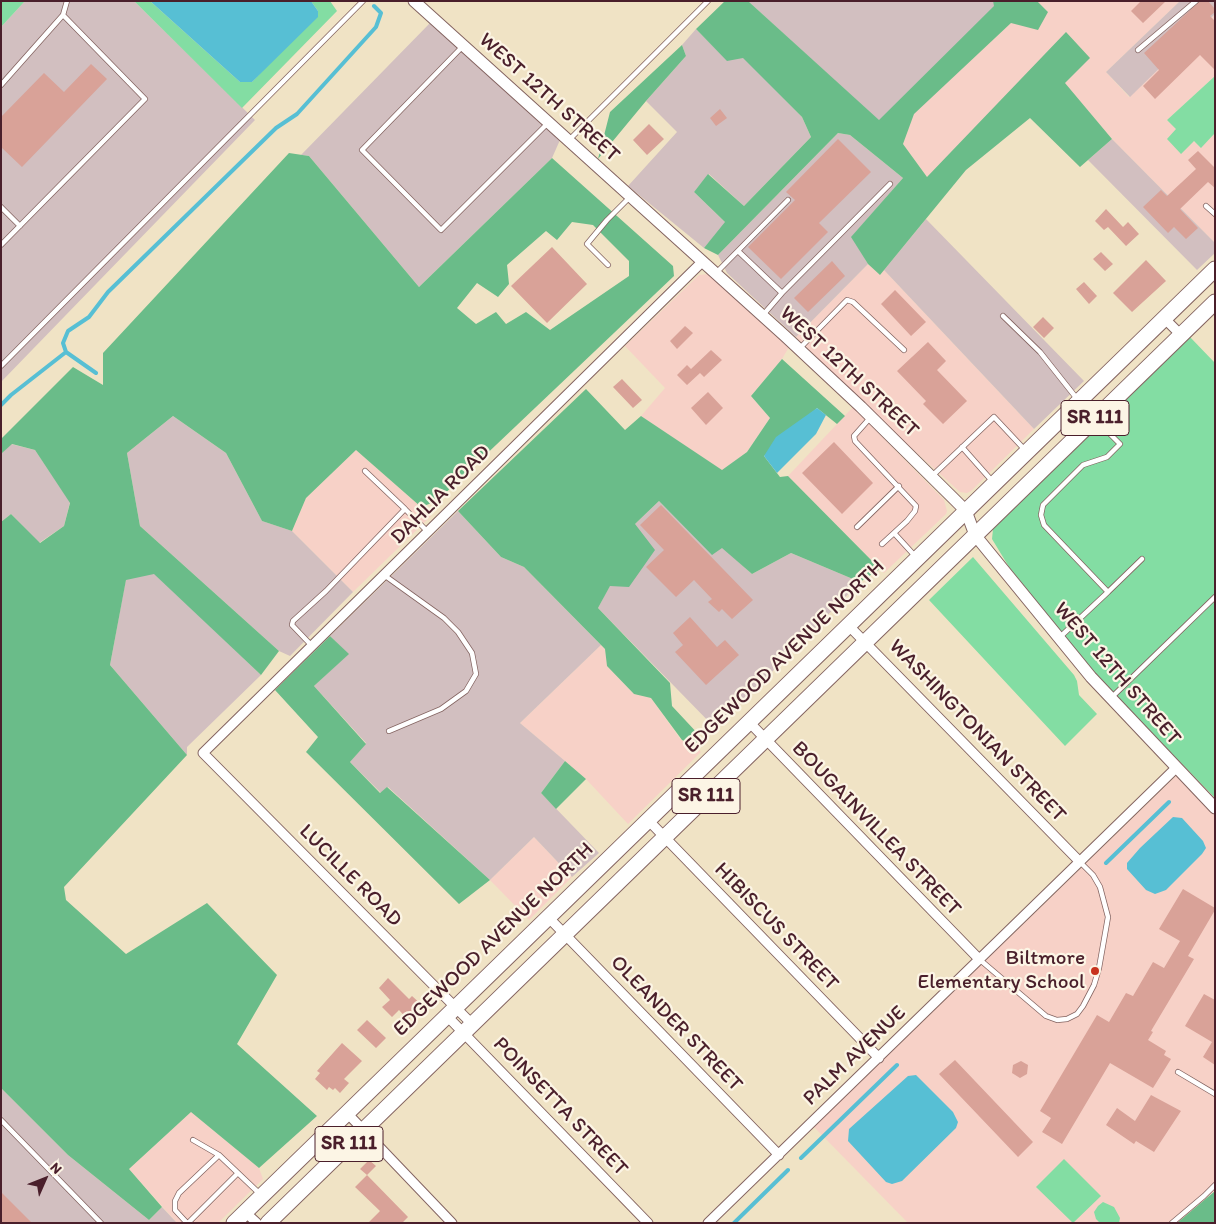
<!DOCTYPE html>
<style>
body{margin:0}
#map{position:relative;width:1216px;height:1224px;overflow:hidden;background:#f0e3c5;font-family:Itim,sans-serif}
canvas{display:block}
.frame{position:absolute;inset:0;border:2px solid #4a1f2b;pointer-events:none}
.north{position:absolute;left:20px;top:1154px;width:50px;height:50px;-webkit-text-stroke:4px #fcf5e5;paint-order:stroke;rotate:46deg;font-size:14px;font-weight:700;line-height:20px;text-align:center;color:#4a1f2b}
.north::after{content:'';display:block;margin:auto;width:18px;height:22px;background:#4a1f2b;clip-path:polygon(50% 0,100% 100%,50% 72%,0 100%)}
</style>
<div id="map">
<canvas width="1216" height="1224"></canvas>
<div class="frame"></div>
<div class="north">N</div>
</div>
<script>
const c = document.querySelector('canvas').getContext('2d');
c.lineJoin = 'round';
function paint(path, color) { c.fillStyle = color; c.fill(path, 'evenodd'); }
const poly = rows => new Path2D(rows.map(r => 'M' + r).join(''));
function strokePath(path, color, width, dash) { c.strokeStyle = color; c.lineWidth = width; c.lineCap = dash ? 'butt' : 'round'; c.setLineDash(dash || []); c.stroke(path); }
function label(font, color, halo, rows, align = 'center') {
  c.font = font + ' Itim,sans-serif'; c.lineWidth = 4.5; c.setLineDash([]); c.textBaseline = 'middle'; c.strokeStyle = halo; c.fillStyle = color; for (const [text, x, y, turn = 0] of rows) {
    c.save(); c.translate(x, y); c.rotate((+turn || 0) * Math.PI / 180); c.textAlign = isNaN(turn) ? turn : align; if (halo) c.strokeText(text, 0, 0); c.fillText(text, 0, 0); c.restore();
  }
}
paint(poly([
 [1037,1,1180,1,1106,72,1129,97,1215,14,1215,76,1167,120,1201,147,1215,133,1215,243,1112,139,1064,83,927,177,903,144,913,114,1011,23,1048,12],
 [868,264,880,275,884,270,1034,429,971,491,967,493,960,492,889,428,796,337],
 [709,274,789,347,782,359,751,396,770,418,747,452,722,471,641,416,665,388,625,346,699,275],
 [853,407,944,500,947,511,946,514,884,573,788,476],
 [356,450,431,516,353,592,292,531,306,498],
 [601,645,605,649,607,666,634,694,651,698,681,740,695,746,701,752,628,824,586,779,520,723],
 [1176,776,1215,816,1215,1191,1177,1223,908,1223,814,1127],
 [534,837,572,877,529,920,490,880],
 [191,1112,259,1168,263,1179,218,1223,177,1223,129,1169]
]), '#f7d1c7');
paint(poly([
 [25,1,134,1,255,120,1,382,1,27],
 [748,1,993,1,995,6,879,121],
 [1180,1,1215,1,1215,14,1130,97,1106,72],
 [430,23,560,140,552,158,419,287,309,156,301,155],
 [696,29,727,60,743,57,802,117,811,137,744,206,709,174,694,192,726,223,704,248,628,186,677,132,646,101,686,56,682,45],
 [838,133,850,135,903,178,852,237,868,264,796,337,727,273,718,255],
 [1112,139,1215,243,1215,253,1197,270,1088,160],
 [926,219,1084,381,1034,429,884,270],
 [173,416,226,453,262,521,292,531,353,592,290,656,279,651,140,526,127,453],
 [11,444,35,450,70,502,64,526,39,543,11,514,1,522,1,454],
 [659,501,712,554,722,547,752,574,791,553,860,582,716,729,598,608,610,585,635,524],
 [458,511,501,557,524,567,601,645,520,723,565,761,541,793,599,853,572,877,534,837,490,880,388,787,381,793,350,762,366,743,314,686,348,654,330,636],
 [154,573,261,675,187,747,187,755,110,665,126,579],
 [1,1088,68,1155,149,1220,162,1207,177,1223,1,1223]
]), '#d2bfc0');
paint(poly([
 [1,1,25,1,1,27],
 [134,1,150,1,240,82,252,82,318,11,311,1,330,1,337,11,242,108],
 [1215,76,1215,133,1201,148,1194,141,1181,154,1167,139,1176,129,1167,120],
 [1190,337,1215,363,1215,798,1113,693,1072,646,1009,567,992,539,993,529],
 [973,557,1074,675,1077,681,1079,695,1097,714,1065,746,929,600],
 [1064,1159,1101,1196,1073,1223,1036,1187],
 [1103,1202,1114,1207,1120,1218,1119,1223,1100,1223,1096,1219,1094,1212,1098,1206]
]), '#83dda3');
paint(poly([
 [725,1,748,1,879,120,994,6,993,1,1037,1,1048,12,1038,30,1011,23,914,114,903,144,927,177,1066,32,1090,58,1065,83,1112,139,1080,167,1030,118,966,170,880,275,868,264,851,237,903,178,850,135,838,133,718,255,704,248,725,222,694,192,708,174,744,206,811,137,802,117,743,58,727,61,696,29],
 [682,45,686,56,646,101,598,159,610,112],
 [289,153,309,156,419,287,552,158,673,266,674,276,437,501,421,507,356,450,306,498,292,531,262,521,226,453,173,416,127,453,140,526,279,651,261,675,154,574,126,580,110,665,187,755,64,887,66,900,126,954,207,903,277,975,237,1044,317,1116,259,1168,191,1112,129,1169,162,1207,149,1220,68,1155,1,1088,1,522,11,514,40,543,64,526,70,503,35,450,12,444,1,454,1,439,73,367,103,385,103,353],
 [572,222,593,225,629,261,629,276,550,330,526,312,506,324,496,312,476,324,457,308,477,283,498,297,509,284,507,265,546,231,557,240],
 [782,359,845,416,837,424,817,408,764,456,780,477,788,476,880,569,860,582,791,553,752,574,722,548,712,555,659,501,635,524,655,550,629,587,610,586,598,608,670,683,672,706,700,736,695,746,682,740,651,698,634,694,607,666,605,649,524,567,501,557,458,511,586,389,625,430,641,416,722,470,747,452,770,418,751,396],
 [330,636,349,654,314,686,366,744,350,762,380,793,387,787,490,880,459,904,306,752,318,737,275,690],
 [565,761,586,779,556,809,541,793],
 [1215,1191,1215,1223,1177,1223]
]), '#6abc89');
paint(poly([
 [150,1,311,1,318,11,318,17,252,82,240,82],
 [817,408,826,415,816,434,777,473,764,456,776,437],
 [1173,817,1182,818,1203,841,1206,848,1202,854,1166,890,1155,894,1146,890,1127,869,1127,863,1140,848],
 [916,1075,953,1112,958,1122,956,1128,902,1181,892,1184,886,1182,848,1141,849,1129,908,1076]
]), '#57bfd4');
strokePath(poly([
 [66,352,96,373],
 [1,405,11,395,66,352,63,343,68,331,89,317,108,292,276,128,297,114,376,27,381,13,374,6],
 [1106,863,1169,802],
 [801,1158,897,1065],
 [734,1223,788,1170]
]), '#57bfd4', 4);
paint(poly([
 [1141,1,1166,1,1143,23,1131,11],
 [1200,1,1208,1,1215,9,1215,12,1210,16,1215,21,1215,70,1200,55,1155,99,1143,86,1159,70,1144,53],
 [91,64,107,79,22,167,1,147,1,117,44,73,64,92],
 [720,109,727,118,716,126,710,118],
 [649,124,664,139,647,155,633,140],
 [838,139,871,172,819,223,828,232,781,279,748,247,795,200,786,192],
 [1198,151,1215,168,1215,188,1208,182,1180,209,1198,228,1186,239,1174,227,1168,233,1143,207,1161,190,1167,196,1196,169,1188,160],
 [1106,209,1123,227,1128,222,1139,234,1126,246,1108,227,1104,230,1095,221],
 [552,247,587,284,547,323,511,286],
 [1101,252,1113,264,1105,271,1093,259],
 [1146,260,1166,281,1132,312,1113,293],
 [832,261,845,276,808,312,794,298],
 [1084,282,1097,296,1089,304,1076,289],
 [895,290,926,322,911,336,881,304],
 [1043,317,1054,328,1044,338,1033,327],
 [685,326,693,333,677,349,670,341],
 [928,342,946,361,937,370,967,401,943,424,923,404,926,401,897,371],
 [711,350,722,360,704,377,700,373,687,385,677,375,687,365,691,369],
 [622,379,642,400,633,408,613,387],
 [708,392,723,408,706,425,691,408],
 [834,442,873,483,842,514,802,473],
 [661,505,753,600,732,619,722,609,719,612,708,602,712,599,694,580,676,597,646,567,664,550,640,525],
 [690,617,717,647,725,640,739,655,706,685,675,652,683,645,673,633],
 [1183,889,1215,908,1215,910,1188,956,1194,959,1151,1031,1153,1032,1148,1040,1166,1051,1164,1055,1171,1059,1153,1088,1110,1063,1062,1144,1042,1132,1051,1118,1040,1111,1097,1015,1109,1022,1126,993,1133,996,1153,962,1164,968,1180,941,1159,929],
 [388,978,409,999,412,996,423,1006,408,1020,399,1010,392,1017,382,1007,390,1000,379,988],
 [1204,994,1215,1000,1215,1065,1203,1057,1212,1042,1185,1026],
 [367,1020,386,1038,376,1048,357,1030],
 [342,1043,362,1061,344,1079,349,1083,340,1093,335,1088,333,1090,329,1087,327,1090,315,1079,320,1073,317,1071],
 [955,1060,1033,1142,1018,1157,939,1074],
 [1021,1061,1028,1065,1027,1074,1020,1078,1012,1073,1013,1065],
 [1151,1095,1181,1111,1154,1152,1136,1141,1134,1144,1106,1125,1117,1108,1135,1121],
 [369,1160,376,1166,367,1175,360,1169],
 [367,1175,408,1217,402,1223,368,1223,380,1211,355,1187],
 [1,1192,32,1223,1,1223]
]), '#d9a298');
const service = poly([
 [463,46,362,150,441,230,547,124],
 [1138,50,1196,1],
 [1,85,63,15],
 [569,140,708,1],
 [1206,206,1215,214],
 [1,207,20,226],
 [1,245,145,99,63,15,67,1],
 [738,251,782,293],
 [608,265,587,244,607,220,629,198],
 [716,273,788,200],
 [763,315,782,293,890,184],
 [1003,316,1040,352,1078,400],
 [800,348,847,300,853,302,904,350],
 [1,366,363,1],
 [870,418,854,436,855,441,916,506,915,511,907,521,882,544],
 [962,447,993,482],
 [365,471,405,509],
 [932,476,994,417,1025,450],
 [857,527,899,486],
 [894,533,915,556],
 [384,575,444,618,458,632,472,653,476,674,466,691,441,709,389,731],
 [1108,592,1142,559],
 [1060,637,1108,592,1044,525,1041,515,1043,505,1083,465,1107,457,1120,444,1097,421],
 [312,646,292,625,293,621,326,591,405,509,428,532],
 [1112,697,1215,597],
 [979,959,1046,1016,1057,1020,1067,1019,1077,1014,1083,1006,1094,985,1099,968,1108,917,1100,887,1093,875,1080,862],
 [1178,1072,1215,1094],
 [1,1120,101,1223],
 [193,1140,219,1155],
 [187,1223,175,1210,175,1201,179,1193,219,1155,261,1195],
 [188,1223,238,1173],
 [1172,1223,1204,1196,1215,1185]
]);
const minor = poly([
 [1164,318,1181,335],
 [848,625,1080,862],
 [749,722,979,959],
 [648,820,879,1058],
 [548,917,779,1155],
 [447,1016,648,1223],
 [472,1024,203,753,702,262],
 [347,1113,452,1223],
 [245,1212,257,1223],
 [708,1223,1176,768]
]);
const tertiary = poly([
 [414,1,785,336,861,407,955,500,966,511,975,535,1091,677,1215,808]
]);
const primary = poly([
 [234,1223,1215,269],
 [268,1223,1215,302]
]);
strokePath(service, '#846461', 6);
strokePath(minor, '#846461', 11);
strokePath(tertiary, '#846461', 13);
strokePath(primary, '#846461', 17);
strokePath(service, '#fff', 4.5);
strokePath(minor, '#fff', 9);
strokePath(tertiary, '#fff', 11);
strokePath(primary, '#fff', 15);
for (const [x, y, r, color] of [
 [1095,971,5,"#c8321e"]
]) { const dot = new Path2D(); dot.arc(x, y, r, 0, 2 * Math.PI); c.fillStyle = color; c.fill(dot); strokePath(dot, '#fcf5e5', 2); }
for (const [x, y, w] of [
 [1095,418,68],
 [706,796,68],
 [349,1144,68]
]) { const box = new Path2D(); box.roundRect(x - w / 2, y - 17.5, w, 35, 4); c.fillStyle = '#fcf5e5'; c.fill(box); strokePath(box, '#4a1f2b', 1); }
label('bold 20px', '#4a1f2b', null, [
 ["SR 111",1095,418],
 ["SR 111",706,796],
 ["SR 111",349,1144]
]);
label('21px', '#4a1f2b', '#fcf5e5', [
 ["WEST 12TH STREET",549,98,42],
 ["WEST 12TH STREET",849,372,43],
 ["DAHLIA ROAD",441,495,-45],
 ["EDGEWOOD AVENUE NORTH",785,657,-44],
 ["WEST 12TH STREET",1117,674,49],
 ["WASHINGTONIAN STREET",977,731,46],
 ["BOUGAINVILLEA STREET",876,829,46],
 ["LUCILLE ROAD",350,876,45],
 ["HIBISCUS STREET",776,927,46],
 ["EDGEWOOD AVENUE NORTH",494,940,-44],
 ["OLEANDER STREET",676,1024,46],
 ["PALM AVENUE",855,1056,-44],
 ["POINSETTA STREET",560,1107,46]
]);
label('21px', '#4a1f2b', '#fcf5e5', [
 ["Biltmore",1085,959],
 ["Elementary School",1085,983]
], 'right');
</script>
